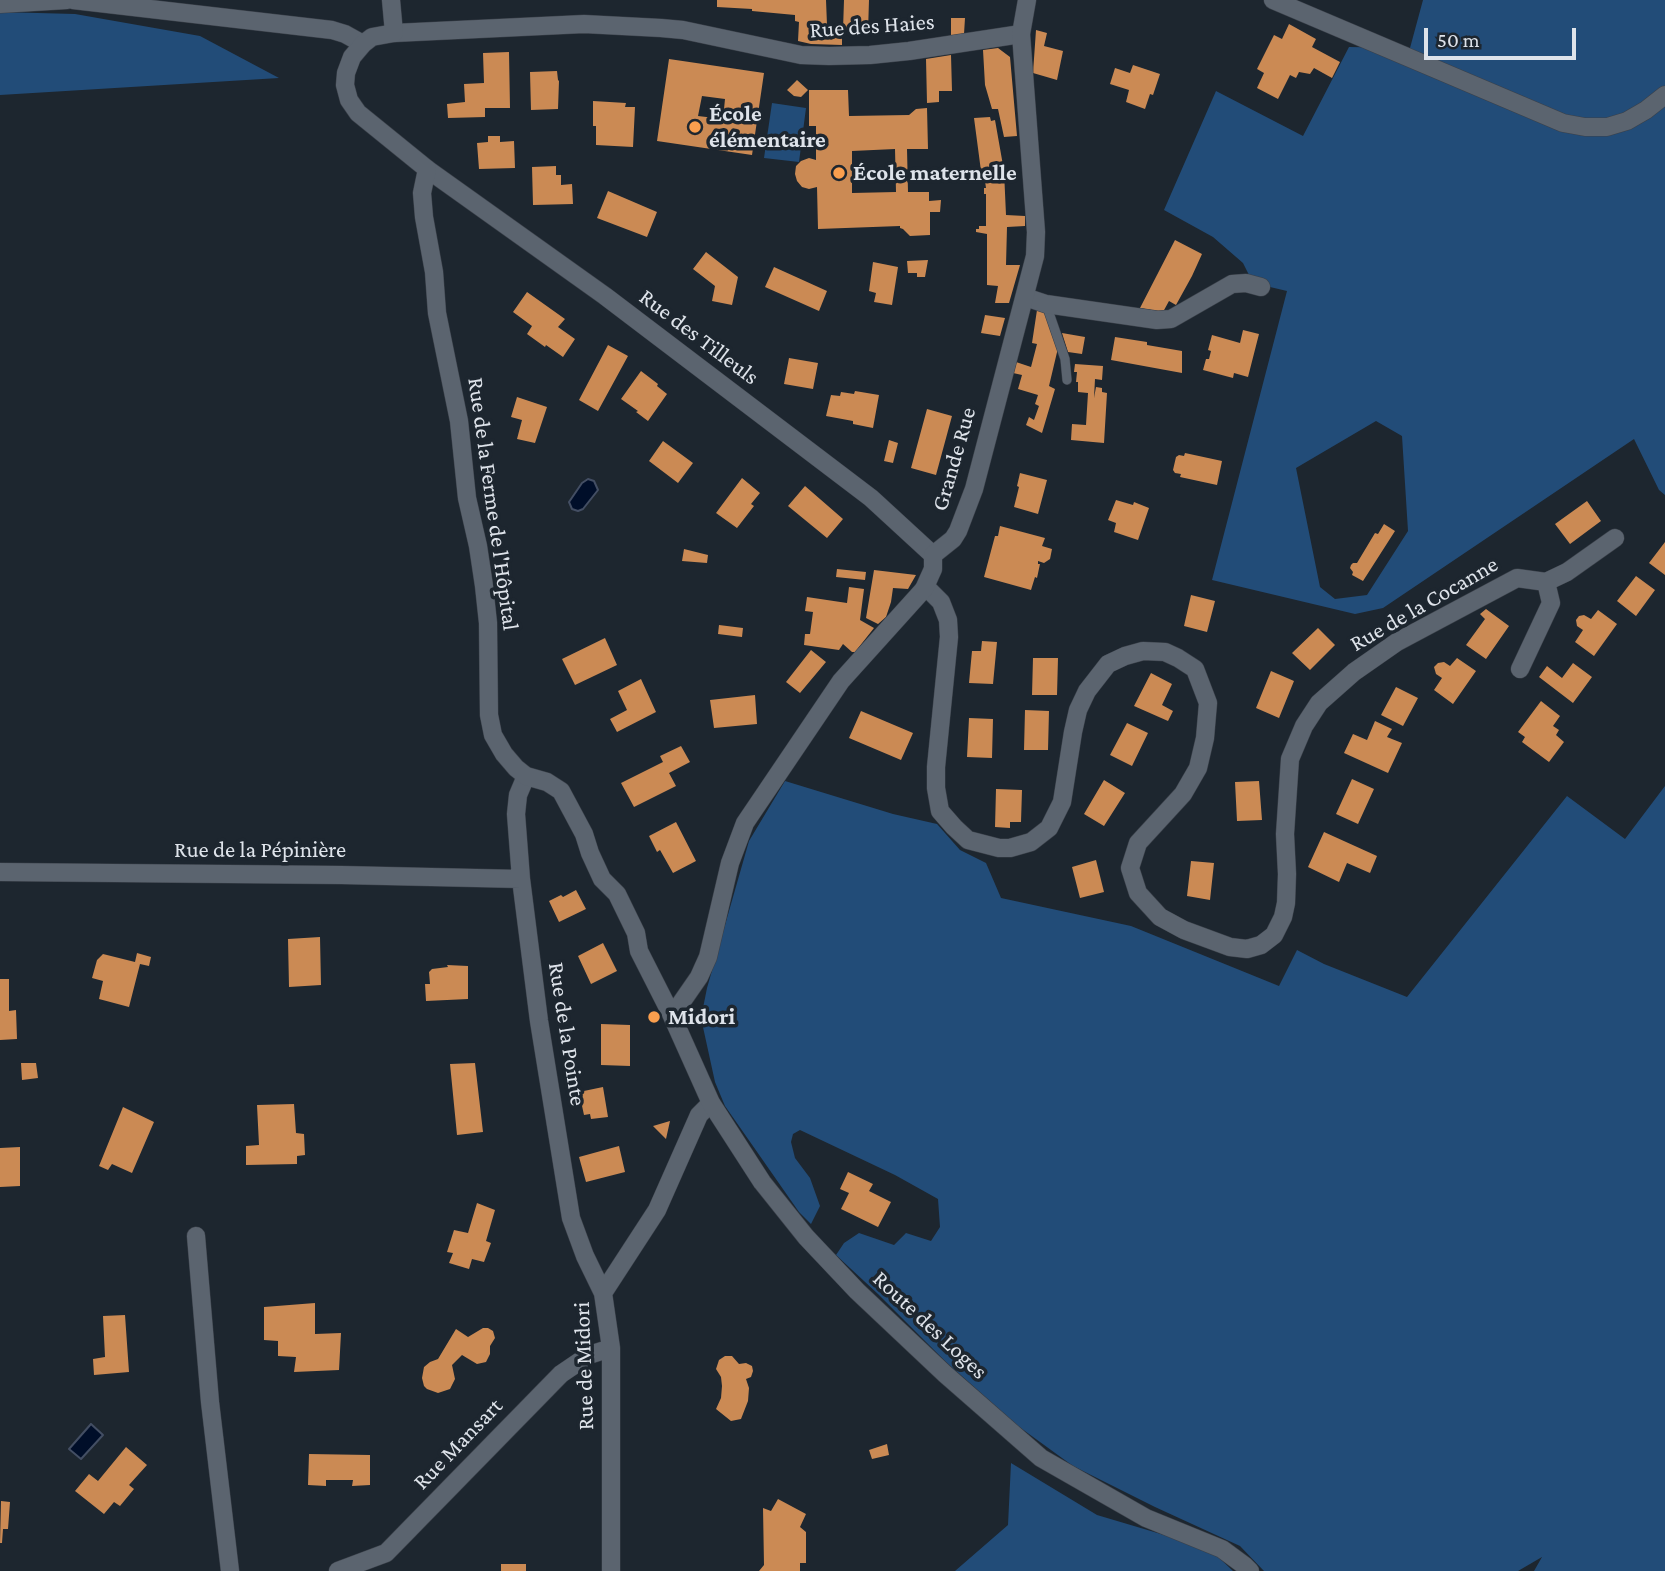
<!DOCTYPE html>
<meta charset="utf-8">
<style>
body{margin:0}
#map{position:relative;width:1665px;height:1571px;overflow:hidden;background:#1d262f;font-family:"Crimson Pro",serif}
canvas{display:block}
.scale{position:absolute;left:1424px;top:28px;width:152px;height:32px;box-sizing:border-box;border:4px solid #dee3ea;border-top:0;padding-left:9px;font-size:21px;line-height:24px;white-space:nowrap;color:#dee3ea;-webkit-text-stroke:5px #1d262f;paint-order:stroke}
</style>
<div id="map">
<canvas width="1665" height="1571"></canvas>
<div class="scale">50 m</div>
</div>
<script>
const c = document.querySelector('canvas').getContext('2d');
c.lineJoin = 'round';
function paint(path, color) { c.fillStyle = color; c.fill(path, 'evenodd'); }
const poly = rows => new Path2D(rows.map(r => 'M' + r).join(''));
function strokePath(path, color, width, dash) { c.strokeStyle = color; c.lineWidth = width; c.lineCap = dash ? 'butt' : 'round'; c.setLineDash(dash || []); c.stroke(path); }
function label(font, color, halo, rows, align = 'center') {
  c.font = font + ' "Crimson Pro",serif'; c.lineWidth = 7; c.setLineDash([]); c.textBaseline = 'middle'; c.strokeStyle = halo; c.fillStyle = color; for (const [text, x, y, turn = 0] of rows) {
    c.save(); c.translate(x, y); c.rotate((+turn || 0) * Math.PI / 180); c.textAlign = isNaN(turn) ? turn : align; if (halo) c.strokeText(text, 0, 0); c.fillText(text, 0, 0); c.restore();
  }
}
paint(poly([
 [1423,0,1665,0,1665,495,1659,490,1634,439,1383,608,1355,614,1212,580,1287,291,1253,283,1243,263,1213,237,1164,210,1216,91,1303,136,1349,47,1410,48],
 [1376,421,1402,436,1408,531,1367,595,1335,599,1320,587,1296,468],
 [0,12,75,14,200,36,279,78,0,95],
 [772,103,806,108,799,162,764,158],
 [785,781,893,814,937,824,960,850,986,863,1001,898,1131,926,1279,986,1297,950,1324,964,1407,997,1567,796,1625,839,1665,786,1665,1571,1534,1571,1542,1557,1518,1571,1264,1571,1240,1546,1155,1507,1073,1466,1018,1426,946,1362,878,1294,836,1255,844,1243,859,1233,894,1245,906,1233,931,1241,940,1227,938,1199,895,1175,800,1130,793,1134,791,1142,795,1158,810,1178,820,1206,811,1224,799,1212,725,1106,715,1082,701,1018,707,988,749,841],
 [1011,1463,1097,1515,1171,1537,1213,1552,1233,1571,955,1571,1008,1525]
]), '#224c78');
const water = poly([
 [588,479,594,481,598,490,583,509,578,511,572,509,569,502,582,483,588,479],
 [91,1424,103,1435,81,1459,69,1449,91,1424]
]);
paint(water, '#000e29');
strokePath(water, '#434e63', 2);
paint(poly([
 [717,0,826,0,827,25,842,26,842,45,811,44,798,41,799,22,795,21,795,15,752,11,752,9,717,7],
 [844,0,869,0,868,32,843,30],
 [951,18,965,18,964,34,951,36],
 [1289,24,1316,39,1312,47,1340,62,1332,78,1314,68,1310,74,1299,72,1296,78,1290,75,1278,99,1257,88,1264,73,1257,69,1274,35,1282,39],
 [1036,30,1047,33,1044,46,1063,51,1057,80,1033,73],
 [998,48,1010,57,1017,136,1004,137,998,109,992,109,985,85,983,50],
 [509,52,510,108,485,108,485,117,448,118,447,104,465,102,464,84,484,83,483,53],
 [951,55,952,91,939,91,939,102,927,103,926,59],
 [669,59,764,73,752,155,657,141],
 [702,96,725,99,723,119,698,116],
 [1133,65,1160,74,1153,95,1150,94,1145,109,1126,102,1129,90,1110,84,1115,68,1130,73],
 [557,71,558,80,559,81,558,109,531,110,530,72],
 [797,80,808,90,801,97,794,96,787,90],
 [809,90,848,90,849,116,909,115,916,109,927,108,928,149,907,149,908,192,929,192,929,201,941,200,940,212,930,212,930,235,910,236,903,229,900,228,900,226,818,229,817,187,809,189,802,187,797,181,795,174,796,166,801,161,809,158,816,160,816,126,809,126],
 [895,149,896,192,852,193,852,151],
 [593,101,626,103,625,107,635,107,633,147,596,145,596,126,593,126],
 [990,117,991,121,995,120,1004,171,1006,215,1025,216,1025,226,1007,227,1006,265,1020,265,1009,303,995,303,998,286,987,285,987,234,976,232,976,229,979,229,979,226,986,226,986,194,984,194,984,188,986,188,985,181,974,181,974,171,981,171,974,118],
 [488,136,500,136,500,142,514,141,515,168,479,169,477,143,488,142],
 [556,166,556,175,561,175,561,185,572,184,573,204,533,205,532,167],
 [608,191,657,212,647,237,597,218],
 [1175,240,1202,254,1192,276,1176,305,1169,301,1163,312,1140,308],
 [706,252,738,277,732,305,712,301,715,286,693,269],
 [928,260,925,277,917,277,917,273,908,273,907,261],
 [873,262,898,267,892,305,874,302,876,293,869,291],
 [774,267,827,291,819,311,765,287],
 [527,292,565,319,558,327,575,339,563,357,546,345,545,347,527,334,532,326,513,312],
 [1037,310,1046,311,1058,348,1049,386,1055,389,1042,433,1026,425,1029,417,1034,420,1039,406,1035,404,1038,395,1018,389,1022,375,1013,373,1016,362,1031,367,1037,344,1032,343],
 [985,315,1005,318,1000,336,981,333],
 [1243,330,1259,334,1248,377,1234,373,1233,378,1203,370,1206,359,1209,359,1211,351,1208,350,1212,335,1240,343],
 [1062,333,1085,337,1082,354,1068,352],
 [1115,337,1147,342,1147,345,1182,351,1182,373,1111,360],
 [608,345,628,356,598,411,579,400],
 [789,358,818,363,813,389,784,384],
 [1075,364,1103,366,1102,380,1095,379,1094,398,1096,387,1102,388,1102,392,1107,393,1104,443,1071,440,1072,424,1086,425,1088,393,1078,392,1078,382,1076,382,1077,372,1074,372],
 [641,371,658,384,657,386,667,394,648,421,636,412,638,411,621,399],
 [855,391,879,395,873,428,853,424,853,421,826,416,831,395,840,396,841,392,854,394],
 [517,397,547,407,535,443,517,439,522,420,511,417],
 [927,409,952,416,936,475,911,468],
 [889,440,898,443,893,463,884,461],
 [663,441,693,463,678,483,649,461],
 [1185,453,1222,461,1217,485,1180,477,1181,474,1175,473,1173,470,1176,457,1179,455,1184,456],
 [1020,473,1047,480,1038,514,1014,507,1019,487,1017,486],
 [742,478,760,493,751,504,754,506,737,528,716,513],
 [805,486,843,519,827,538,788,506],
 [1116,500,1133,505,1134,502,1149,508,1138,540,1114,532,1116,523,1108,520],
 [1587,501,1601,521,1570,544,1555,524],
 [1384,524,1395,531,1363,581,1352,575,1353,572,1350,568,1351,565,1353,563,1357,563,1375,533,1378,534],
 [1000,526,1045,538,1042,546,1052,549,1050,559,1044,563,1038,561,1038,564,1040,564,1037,578,1035,577,1031,590,984,577,995,536,998,536],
 [1665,542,1665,575,1649,563],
 [684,549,708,555,707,563,682,561],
 [837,569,866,572,865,580,836,577],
 [874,570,916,575,908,589,893,588,891,602,886,617,878,624,866,618],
 [1636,576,1655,590,1636,616,1617,601],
 [849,587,864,589,860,620,874,628,855,652,852,652,843,644,839,650,804,645,805,634,810,634,813,612,805,611,807,597,847,603],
 [1191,595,1215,601,1207,632,1184,626],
 [1486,609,1509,626,1486,659,1466,645,1485,619,1480,614],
 [1598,610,1617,624,1594,656,1575,642,1583,630,1577,626,1576,620,1579,616,1584,615,1591,619],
 [719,625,743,628,742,637,718,634],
 [1318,628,1335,645,1310,670,1292,653],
 [605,638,617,665,575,685,562,659],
 [982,641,997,642,993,684,969,683,972,651,981,651],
 [811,650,826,662,800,693,786,682],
 [1033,658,1058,658,1057,695,1032,695],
 [1457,658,1476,671,1453,704,1434,690,1442,678,1436,674,1434,667,1438,663,1444,662,1450,666],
 [1573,663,1592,677,1573,703,1539,677,1547,666,1562,678],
 [1271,671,1294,681,1279,718,1256,708],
 [1151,673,1172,684,1162,705,1173,711,1168,721,1134,706],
 [641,679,656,712,617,732,610,719,627,710,618,691],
 [1396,687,1418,698,1403,726,1381,715],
 [755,695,757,724,714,728,710,700],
 [1541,701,1560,716,1553,726,1559,730,1556,735,1564,742,1549,762,1522,742,1525,737,1518,732],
 [1025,710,1049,711,1048,750,1024,750],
 [861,711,913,733,901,760,849,738],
 [969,718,993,719,992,758,967,757],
 [1375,721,1392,729,1387,737,1402,743,1388,773,1344,753,1353,734,1367,740],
 [1127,723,1148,733,1132,766,1110,755],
 [681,746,690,762,669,773,676,786,634,807,621,783,663,762,660,756],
 [1352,779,1374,789,1358,824,1336,814],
 [1104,780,1125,793,1104,826,1084,814],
 [1259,781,1262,820,1237,821,1235,782],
 [996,789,1022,790,1021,822,1010,822,1010,828,995,827],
 [676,822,696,861,673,873,660,850,657,852,649,836],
 [1324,832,1377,856,1370,873,1347,863,1339,882,1308,867],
 [1096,860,1104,892,1080,898,1072,867],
 [1191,861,1214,863,1210,900,1187,896],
 [576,890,586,909,559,922,549,901,561,895,563,897],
 [320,937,321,985,289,987,288,939],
 [603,943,617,971,591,984,578,956],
 [137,953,151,957,149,966,140,964,129,1007,99,999,103,981,92,978,97,960,103,954,135,962],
 [447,965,468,966,468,999,426,1001,425,984,430,984,429,972,432,969,448,967],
 [0,979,9,979,9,1011,16,1010,17,1039,0,1040],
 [601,1024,630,1025,630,1066,601,1065],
 [21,1063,36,1063,38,1078,22,1080],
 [475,1063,483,1132,457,1135,450,1064],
 [603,1087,608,1117,591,1119,590,1114,584,1115,579,1092],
 [294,1104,296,1133,304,1134,305,1155,297,1156,297,1164,246,1165,246,1146,259,1145,257,1105],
 [123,1107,154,1122,132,1173,112,1164,108,1170,99,1166],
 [670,1121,666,1139,653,1126],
 [619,1146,625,1172,586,1182,579,1157],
 [20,1147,20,1186,0,1187,0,1148],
 [848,1172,873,1184,869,1191,891,1202,878,1227,841,1209,849,1193,840,1189],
 [477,1203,495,1210,486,1241,491,1243,484,1262,472,1259,469,1269,449,1263,453,1253,447,1252,454,1230,468,1233],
 [315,1303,315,1334,341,1333,339,1370,294,1372,296,1357,278,1356,278,1341,264,1340,264,1307],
 [125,1315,129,1372,94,1375,93,1359,105,1357,103,1316],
 [483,1328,488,1328,493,1331,495,1338,490,1346,490,1354,486,1362,477,1364,462,1355,452,1365,455,1379,450,1389,438,1393,427,1389,424,1386,422,1378,424,1367,430,1362,438,1359,456,1329,468,1337],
 [725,1356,732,1356,739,1364,746,1363,752,1366,753,1371,751,1377,746,1379,749,1388,748,1401,741,1419,731,1421,716,1409,721,1398,722,1386,721,1377,716,1369,719,1360],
 [887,1444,889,1455,872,1459,869,1450],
 [126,1447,147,1465,129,1485,134,1489,120,1506,114,1502,104,1514,75,1491,89,1474,98,1481],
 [309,1454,370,1455,370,1485,352,1486,353,1480,326,1480,326,1486,308,1485],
 [778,1499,806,1514,800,1527,806,1532,806,1563,800,1563,800,1571,759,1571,764,1565,763,1508,771,1511],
 [1,1501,10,1502,8,1529,3,1529,2,1543,0,1543],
 [501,1564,526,1564,526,1571,501,1571]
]), '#cb8a54');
const lane = poly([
 [1046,304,1065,359,1067,380]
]);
const street = poly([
 [73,0,332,30,345,34,363,44],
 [0,4,67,0],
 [394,33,584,24,661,28,683,30,801,55,829,56,870,55,909,51,1021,34],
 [427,169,605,296,871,498,933,555],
 [1025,297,1046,304,1157,320,1171,319,1232,284,1246,283,1261,287],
 [924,589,929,590,941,602,948,620,949,637,936,767,936,788,940,811,954,827,968,840,999,848,1010,848,1031,842,1049,828,1062,802,1073,732,1078,710,1087,691,1108,664,1125,656,1143,651,1165,652,1178,658,1195,669,1208,703,1205,738,1198,768,1183,794,1138,843,1130,868,1138,893,1160,917,1184,930,1230,947,1247,949,1261,945,1274,935,1283,917,1286,903,1287,874,1285,834,1290,759,1304,726,1319,703,1354,672,1397,642,1517,578,1546,582],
 [1520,669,1551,603,1546,582,1567,572,1615,538],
 [526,776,518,795,516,814,521,879,539,1021,571,1218,585,1256,603,1293],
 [0,872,341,875,521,879],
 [196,1236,210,1402,230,1571],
 [338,1571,386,1553,561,1374,589,1355,611,1348],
 [611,1571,611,1348,603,1293,657,1210,699,1115,711,1103]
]);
const secondary = poly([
 [391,0,394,33,372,37,363,44,352,57,346,73,345,85,349,100,358,113,427,169,422,193,424,217,434,272,437,313,459,421,467,498,478,546,484,586,488,623,489,715,493,735,504,754,516,768,526,776,547,782,561,791,584,834,590,853,602,879,617,894,636,933,639,951,672,1016,711,1103,762,1182,806,1237,857,1291,945,1374,1041,1458,1146,1518,1222,1549,1245,1566,1250,1571],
 [1273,0,1563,123,1585,127,1607,127,1627,121,1646,110,1665,95],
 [672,1016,699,977,708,957,730,863,745,823,841,681,924,589,933,569,933,555,953,539,958,531,974,489,1035,256,1036,232,1021,34,1027,0]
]);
strokePath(lane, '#3b414a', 10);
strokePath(street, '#3b414a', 19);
strokePath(secondary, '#3b414a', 19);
strokePath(lane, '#5b646f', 9);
strokePath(street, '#5b646f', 18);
strokePath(secondary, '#5b646f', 18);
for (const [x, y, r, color] of [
 [695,127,7,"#fa9f4e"],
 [839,173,7,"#fa9f4e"],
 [654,1017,7,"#fa9f4e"]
]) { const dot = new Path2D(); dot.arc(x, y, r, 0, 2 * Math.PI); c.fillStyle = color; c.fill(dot); strokePath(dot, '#1d262f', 2.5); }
label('23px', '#dee3ea', '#1d262f', [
 ["Rue des Haies",872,26,-4],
 ["Rue des Tilleuls",699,337,37],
 ["Grande Rue",954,459,-74],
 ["Rue de la Ferme de l'Hôpital",493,504,82],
 ["Rue de la Cocanne",1424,604,-30],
 ["Rue de la Pépinière",260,850],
 ["Rue de la Pointe",567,1034,81],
 ["Route des Loges",930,1325,43],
 ["Rue de Midori",584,1366,-92],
 ["Rue Mansart",458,1444,-46]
]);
label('bold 23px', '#dee3ea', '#1d262f', [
 ["École",709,114],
 ["élémentaire",709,140],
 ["École maternelle",853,173],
 ["Midori",668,1017]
], 'left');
</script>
